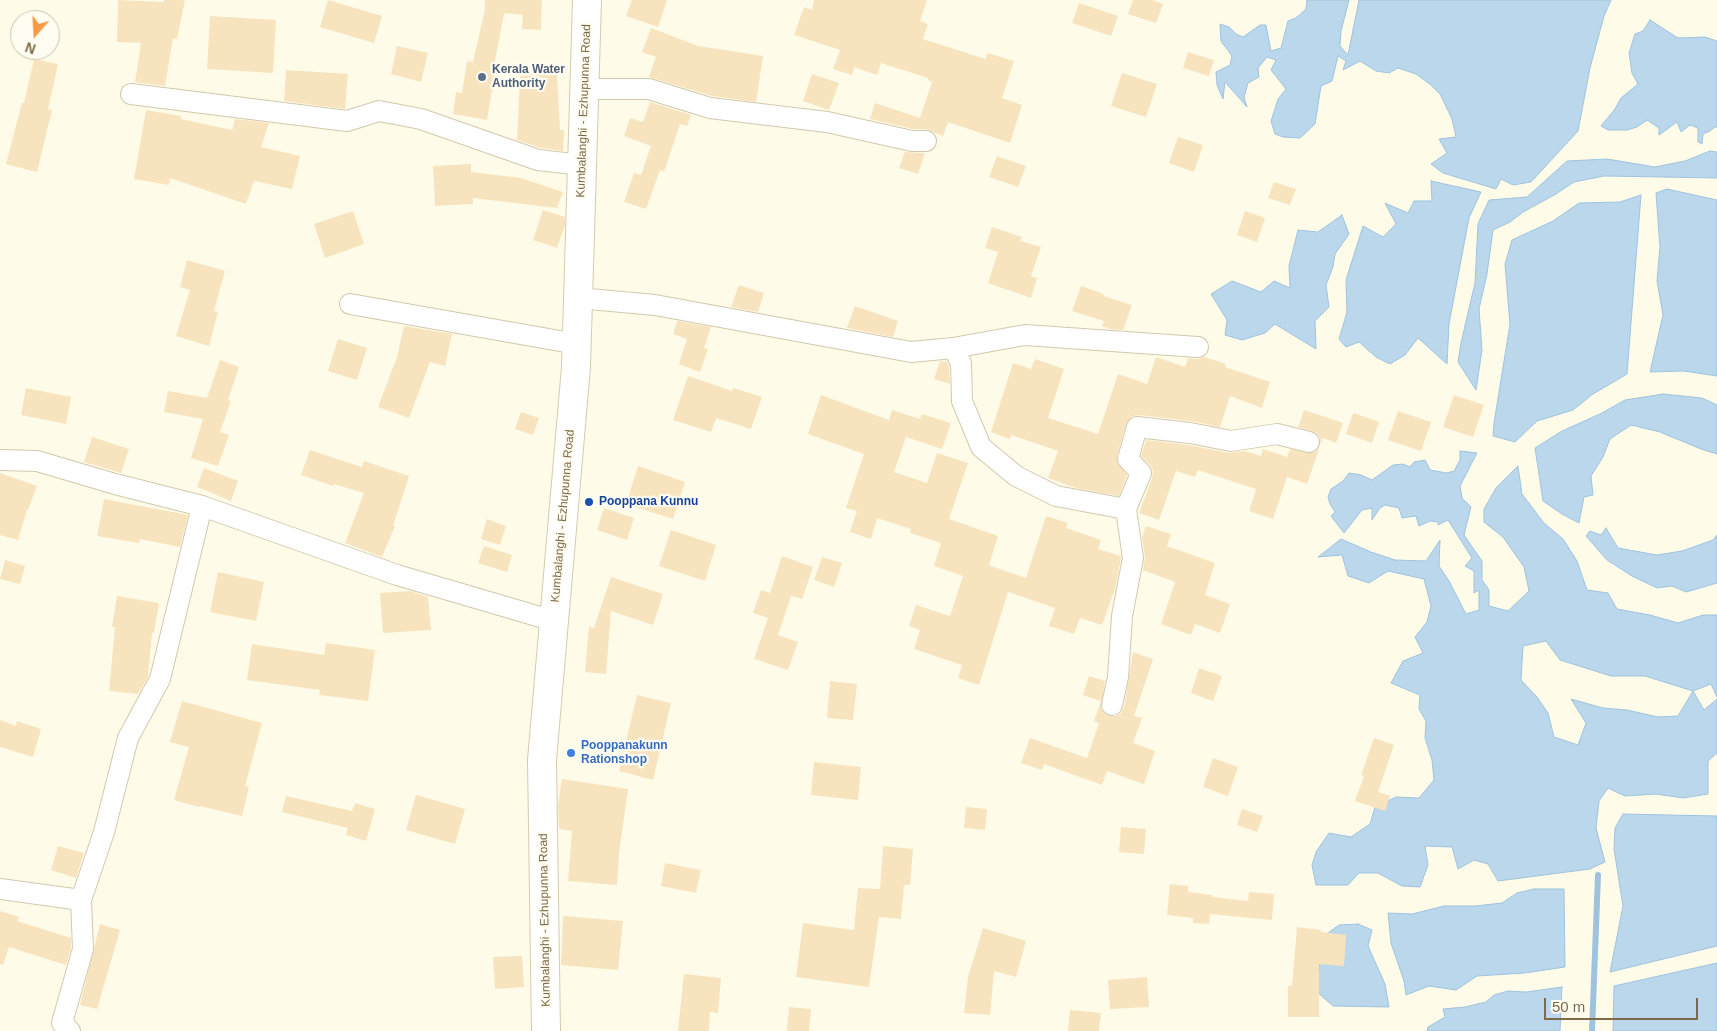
<!DOCTYPE html>
<style>
body{margin:0}
#map{position:relative;width:1717px;height:1031px;overflow:hidden;background:#fefce9;font-family:Helvetica,sans-serif}
canvas{display:block}
.north{position:absolute;left:10px;top:10px;width:50px;height:50px;box-sizing:border-box;background:#fffdf2;border:1px solid #cbc2ae;border-radius:50%;rotate:199deg;font-size:14px;font-weight:700;line-height:20px;text-align:center;color:#7d6a49}
.north::after{content:'';display:block;margin:auto;width:18px;height:22px;background:#f49b43;clip-path:polygon(50% 0,100% 100%,50% 72%,0 100%)}
.scale{position:absolute;left:1544px;top:998px;width:154px;height:22px;box-sizing:border-box;border:2px solid #7d6a49;border-top:0;padding-left:6px;font-size:15px;line-height:18px;white-space:nowrap;color:#7d6a49;-webkit-text-stroke:4px #fffdf2;paint-order:stroke}
</style>
<div id="map">
<canvas width="1717" height="1031"></canvas>
<div class="north">N</div>
<div class="scale">50 m</div>
</div>
<script>
const c = document.querySelector('canvas').getContext('2d');
c.lineJoin = 'round';
function paint(path, color) { c.fillStyle = color; c.fill(path, 'evenodd'); }
const poly = rows => new Path2D(rows.map(r => 'M' + r).join(''));
function strokePath(path, color, width, dash) { c.strokeStyle = color; c.lineWidth = width; c.lineCap = dash ? 'butt' : 'round'; c.setLineDash(dash || []); c.stroke(path); }
function label(font, color, halo, rows, align = 'center') {
  c.font = font + ' Helvetica,sans-serif'; c.lineWidth = 4.5; c.setLineDash([]); c.textBaseline = 'middle'; c.strokeStyle = halo; c.fillStyle = color; for (const [text, x, y, turn = 0] of rows) {
    c.save(); c.translate(x, y); c.rotate((+turn || 0) * Math.PI / 180); c.textAlign = isNaN(turn) ? turn : align; if (halo) c.strokeText(text, 0, 0); c.fillText(text, 0, 0); c.restore();
  }
}
const water = poly([
 [1307,0,1349,0,1341,31,1340,46,1348,55,1359,0,1611,0,1604,16,1590,68,1578,131,1531,182,1513,185,1501,179,1496,189,1443,173,1431,164,1447,153,1439,139,1456,137,1452,119,1440,94,1431,85,1416,74,1398,68,1389,73,1376,71,1360,61,1343,70,1346,61,1338,56,1332,81,1321,86,1315,124,1300,138,1283,137,1275,134,1271,121,1278,99,1286,89,1271,70,1276,60,1267,57,1258,68,1259,77,1248,83,1244,97,1247,107,1225,82,1223,99,1217,85,1216,72,1230,65,1232,56,1221,41,1220,24,1229,27,1236,34,1243,37,1260,25,1266,25,1271,51,1281,48,1288,21,1296,18,1306,9,1307,0],
 [1650,20,1678,38,1705,37,1717,41,1717,127,1715,127,1710,131,1703,134,1702,144,1698,142,1698,128,1690,125,1681,132,1677,122,1659,135,1659,128,1647,120,1637,127,1627,130,1608,130,1601,126,1615,109,1621,98,1638,84,1632,73,1629,53,1635,34,1643,31,1650,20],
 [1710,151,1717,152,1717,178,1604,176,1574,182,1556,194,1523,212,1510,222,1493,230,1487,274,1479,309,1482,350,1476,390,1458,362,1461,343,1475,283,1478,224,1489,200,1527,197,1567,161,1607,159,1655,167,1685,161,1710,151],
 [1431,181,1481,192,1469,218,1449,324,1447,364,1418,338,1405,355,1390,364,1376,357,1359,342,1346,347,1339,339,1347,312,1346,280,1363,226,1383,237,1396,224,1385,203,1408,213,1414,201,1432,201,1431,181],
 [1667,189,1717,200,1717,376,1684,371,1650,372,1663,315,1657,281,1660,247,1656,193,1667,189],
 [1641,195,1627,374,1593,394,1573,410,1537,421,1515,442,1493,436,1494,423,1510,324,1505,264,1512,240,1553,221,1579,203,1620,202,1641,195],
 [1342,215,1349,234,1335,254,1333,267,1326,285,1329,307,1315,321,1316,349,1275,324,1265,333,1242,340,1225,335,1227,320,1211,294,1232,281,1261,292,1274,281,1290,288,1289,266,1298,230,1318,232,1342,215],
 [1663,394,1702,398,1717,405,1717,454,1701,449,1660,432,1631,425,1610,439,1603,457,1591,476,1593,495,1584,497,1579,523,1562,514,1543,501,1535,448,1562,431,1602,413,1625,400,1663,394],
 [1460,451,1477,453,1460,486,1462,498,1471,507,1464,535,1482,561,1482,580,1489,590,1489,606,1508,611,1529,591,1524,567,1503,537,1484,522,1484,509,1496,488,1518,466,1522,494,1544,523,1563,539,1577,561,1587,590,1608,593,1617,609,1650,615,1678,623,1703,615,1717,615,1717,697,1711,684,1693,691,1704,710,1717,699,1717,753,1708,761,1708,794,1683,798,1656,794,1625,796,1608,788,1599,801,1596,828,1605,862,1590,869,1498,881,1488,864,1474,860,1458,869,1452,847,1425,846,1428,865,1420,887,1402,886,1378,873,1359,873,1348,885,1316,885,1312,865,1316,852,1329,833,1351,837,1370,824,1375,807,1396,797,1419,798,1434,780,1432,760,1425,738,1426,721,1419,709,1420,695,1391,683,1403,661,1423,653,1415,637,1427,622,1431,606,1424,579,1388,571,1369,583,1348,576,1342,555,1318,557,1341,539,1371,552,1395,560,1426,561,1440,540,1439,566,1449,581,1466,614,1479,610,1479,590,1474,593,1474,571,1465,566,1472,558,1448,520,1438,525,1438,522,1430,521,1419,526,1416,516,1402,518,1399,508,1385,505,1380,508,1372,520,1372,508,1362,510,1344,533,1331,516,1335,512,1330,504,1328,497,1331,489,1343,481,1349,473,1361,475,1372,480,1393,465,1403,464,1410,467,1414,462,1425,460,1430,470,1447,473,1454,471,1460,460,1460,451],
 [1546,641,1560,660,1611,676,1645,676,1693,691,1678,716,1658,717,1627,710,1603,708,1571,699,1586,723,1578,745,1554,737,1548,713,1537,697,1521,680,1523,646,1546,641],
 [1606,528,1618,548,1657,555,1682,551,1713,540,1717,535,1717,583,1686,592,1672,586,1657,588,1632,576,1607,560,1586,536,1590,531,1601,535,1606,528],
 [1623,814,1717,816,1717,946,1610,972,1623,906,1614,849,1615,828,1623,814],
 [1534,889,1564,889,1565,967,1525,973,1477,976,1456,990,1429,986,1406,995,1404,981,1391,943,1388,913,1412,914,1444,906,1475,906,1502,903,1517,893,1534,889],
 [1358,924,1372,930,1368,946,1385,984,1389,1007,1333,1006,1317,992,1319,965,1328,933,1339,925,1358,924],
 [1717,963,1717,1031,1613,1031,1614,986,1717,963],
 [1562,987,1560,1031,1427,1031,1428,1027,1445,1017,1443,1009,1465,1007,1486,1002,1494,995,1508,991,1526,992,1562,987]
]);
paint(water, '#bad7eb');
strokePath(water, '#9fc3de', 1);
strokePath(poly([
 [1592,1031,1598,875]
]), '#9fc3de', 6);
paint(poly([
 [118,0,164,2,164,0,185,0,177,39,173,38,165,86,135,82,141,43,117,42],
 [328,0,382,16,374,43,320,27],
 [485,0,542,0,541,30,522,29,523,15,504,13,494,66,496,67,487,120,453,114,456,92,462,93,467,61,473,62,485,9],
 [632,0,667,0,658,27,626,16],
 [814,0,927,0,920,21,928,24,923,39,985,59,988,53,1014,61,1002,98,1022,105,1010,143,948,122,943,136,926,129,913,129,870,119,875,103,920,118,932,82,928,80,928,78,881,63,877,75,854,67,852,75,833,69,840,50,794,35,804,7,812,10],
 [1133,0,1152,0,1163,4,1156,23,1128,14],
 [1079,3,1118,16,1111,36,1072,23],
 [210,16,276,20,273,73,207,69],
 [651,28,698,46,763,56,756,102,712,96,649,77,656,57,642,52],
 [397,46,428,53,421,82,391,74],
 [1188,52,1214,60,1209,76,1183,68],
 [34,59,58,64,48,109,52,110,37,172,6,164,22,103,24,103],
 [286,70,348,74,345,109,284,101],
 [1122,73,1157,84,1146,117,1111,106],
 [557,74,560,130,564,130,563,151,541,148,517,140,520,76],
 [812,74,839,83,829,110,803,101],
 [650,102,691,115,687,126,680,124,664,172,660,170,646,209,624,202,634,173,641,175,651,146,624,136,630,118,643,122],
 [146,110,181,116,181,119,232,130,235,119,269,123,261,147,300,156,292,189,254,181,246,204,170,178,169,185,134,179],
 [1178,137,1203,145,1194,172,1169,163],
 [905,152,925,153,918,174,899,168],
 [997,156,1026,166,1018,187,989,177],
 [471,164,471,172,521,178,563,192,557,208,473,198,473,204,435,206,433,166],
 [1274,182,1296,189,1290,205,1268,198],
 [543,210,565,217,565,225,557,248,533,240],
 [353,211,364,244,325,258,314,224],
 [1245,211,1265,218,1257,242,1237,235],
 [992,227,1022,237,1020,241,1041,247,1031,276,1037,278,1031,298,988,283,998,252,985,248],
 [187,260,225,271,214,311,218,312,209,346,176,336,190,290,180,287],
 [739,285,764,293,758,312,731,307],
 [1081,286,1104,294,1103,296,1132,305,1123,330,1110,329,1102,326,1104,321,1072,311],
 [855,306,898,321,893,337,847,328],
 [677,321,711,327,704,348,708,349,700,372,679,364,687,339,673,334],
 [404,326,452,334,445,366,430,362,409,418,378,407,397,357],
 [338,339,367,348,357,380,328,371],
 [1156,357,1185,367,1188,358,1197,359,1204,357,1226,364,1225,367,1270,382,1262,408,1230,396,1220,427,1191,421,1138,415,1132,416,1126,424,1117,456,1117,462,1127,475,1119,496,1076,488,1048,478,1058,451,1011,435,1010,439,991,432,1013,363,1031,369,1035,359,1064,369,1048,418,1098,434,1118,374,1147,384],
 [220,360,239,367,228,400,231,401,220,432,229,435,218,466,191,458,203,419,164,412,168,391,207,398],
 [940,361,947,362,949,366,950,384,934,379],
 [688,376,732,391,733,388,762,397,751,429,716,418,711,432,673,420],
 [26,388,71,397,66,424,21,415],
 [821,395,889,420,892,410,920,419,922,414,951,423,942,449,906,437,894,472,927,483,937,453,968,463,949,519,998,536,989,565,991,566,1026,578,1046,516,1068,523,1066,528,1101,540,1098,549,1121,556,1121,558,1115,589,1102,625,1080,618,1074,634,1049,626,1055,608,1008,592,979,685,958,678,962,665,914,649,920,630,909,626,916,605,950,616,963,576,934,566,941,543,910,533,911,529,877,518,871,539,850,532,857,511,846,508,864,454,808,434],
 [1454,395,1484,405,1473,437,1443,427],
 [1304,410,1343,423,1336,443,1323,438,1321,444,1320,438,1317,433,1298,427],
 [1398,411,1431,422,1421,451,1388,440],
 [521,412,539,418,533,435,515,429],
 [1353,413,1379,422,1372,443,1346,434],
 [92,437,129,449,121,473,84,462],
 [1146,440,1188,445,1229,453,1245,451,1261,456,1263,449,1287,457,1290,449,1312,453,1317,451,1320,446,1307,484,1287,477,1273,519,1249,511,1256,489,1198,470,1195,477,1176,471,1159,520,1139,513,1152,478,1153,471,1150,465,1141,456],
 [310,450,362,467,364,461,409,476,393,526,395,526,382,557,345,543,364,493,334,484,333,486,301,475],
 [638,466,685,482,673,519,626,504],
 [204,468,238,481,231,501,197,487],
 [0,473,37,486,28,510,27,510,18,540,0,535],
 [104,499,188,515,180,547,140,539,139,543,97,536],
 [604,508,634,518,627,540,597,530],
 [487,519,506,526,500,545,481,539],
 [1146,526,1171,534,1167,546,1215,563,1205,595,1230,604,1220,633,1195,624,1191,635,1161,624,1175,582,1143,570,1145,557,1142,537],
 [671,530,716,545,705,581,659,566],
 [484,546,512,555,507,572,478,563],
 [782,556,813,567,802,599,791,596,778,635,798,642,788,670,754,659,768,618,753,613,761,590,770,593],
 [822,557,842,563,834,587,814,580],
 [5,560,25,566,20,584,0,579],
 [218,572,264,582,256,621,210,612],
 [611,577,663,594,653,625,611,611,606,674,585,672,589,627,594,628],
 [410,591,428,597,431,630,383,633,380,593],
 [117,596,159,603,154,633,152,633,148,677,138,694,109,691,115,627,112,627],
 [326,643,375,650,368,701,319,695,320,690,247,680,252,644,324,655],
 [1133,652,1153,659,1134,716,1142,718,1133,743,1155,751,1144,784,1107,771,1102,785,1044,764,1042,770,1021,763,1030,738,1087,758,1099,723,1094,721,1101,701,1083,695,1089,676,1105,681,1101,708,1104,713,1109,716,1116,716,1121,713,1124,707],
 [1199,668,1222,676,1213,701,1191,693],
 [830,681,857,684,853,720,827,718],
 [637,695,671,703,653,780,619,771],
 [182,701,262,723,245,786,249,787,242,816,200,806,199,807,174,800,189,747,170,742],
 [0,720,16,726,17,721,41,729,33,757,0,747],
 [1374,738,1394,745,1378,792,1390,796,1385,811,1355,801,1364,776,1361,775],
 [1213,758,1238,767,1228,796,1203,787],
 [814,762,861,767,858,800,811,795],
 [562,779,628,789,619,854,617,885,568,881,572,831,559,829,558,804],
 [416,795,465,809,455,844,406,830],
 [286,796,352,811,355,803,375,809,366,841,346,835,348,828,282,812],
 [966,807,987,809,985,830,964,828],
 [1242,809,1263,816,1257,832,1237,825],
 [1121,827,1146,829,1144,854,1119,852],
 [58,846,84,853,76,878,51,870],
 [883,846,913,849,910,885,904,885,901,919,879,917,869,987,796,977,803,923,854,930,858,888,880,889],
 [665,863,701,870,696,893,661,886],
 [1170,884,1188,886,1188,892,1212,895,1212,897,1248,901,1249,892,1274,894,1272,920,1210,914,1209,924,1193,923,1193,918,1167,915],
 [0,911,19,917,17,921,71,938,71,948,66,965,9,947,3,965,0,964],
 [563,916,623,921,618,970,561,965],
 [100,924,120,930,97,1009,80,1005],
 [1297,927,1321,930,1321,932,1346,935,1344,966,1319,964,1319,1017,1288,1017,1288,986,1292,986],
 [983,928,1026,941,1016,977,994,971,990,1015,964,1013,968,977],
 [522,956,524,987,495,989,493,957],
 [684,974,721,978,718,1013,710,1012,709,1031,678,1031],
 [1147,977,1149,1007,1110,1009,1108,980],
 [789,1007,811,1009,809,1031,787,1031],
 [1070,1010,1101,1013,1099,1031,1068,1031]
]), '#f7e4be');
const minor = poly([
 [584,89,649,89,710,108,827,122,912,141,926,141],
 [131,94,347,121,379,111,421,119,538,160,582,165],
 [578,298,655,305,911,352,953,348,961,363,962,401,981,447,1016,476,1056,496,1126,509,1133,558,1122,616,1118,677,1112,705],
 [350,304,577,344],
 [953,348,1025,335,1198,347],
 [0,460,37,461,115,484,202,506],
 [1126,509,1141,473,1128,459,1137,427,1190,433,1231,441,1277,434,1309,442],
 [0,889,81,900],
 [70,1031,62,1023,83,949,81,900,104,832,128,738,160,679,202,506,397,575,554,621]
]);
const secondary = poly([
 [546,1031,542,760,576,367,587,0]
]);
strokePath(minor, '#d3c8ad', 22);
strokePath(secondary, '#d7caaa', 30);
strokePath(minor, '#fff', 20);
strokePath(secondary, '#fff', 28);
for (const [x, y, r, color] of [
 [482,77,5,"#5c6f8a"],
 [589,502,5,"#1a4fb4"],
 [571,753,5,"#3f7fe0"]
]) { const dot = new Path2D(); dot.arc(x, y, r, 0, 2 * Math.PI); c.fillStyle = color; c.fill(dot); strokePath(dot, '#fffdf2', 2); }
label('bold 12px', '#4e5e75', '#fffdf2', [
 ["Kerala Water",492,70],
 ["Authority",492,84]
], 'left');
label('12px', '#7d6a49', '#fffdf2', [
 ["Kumbalanghi - Ezhupunna Road",584,111,-88],
 ["Kumbalanghi - Ezhupunna Road",563,516,-85],
 ["Kumbalanghi - Ezhupunna Road",545,920,-91]
]);
label('bold 12px', '#164399', '#fffdf2', [
 ["Pooppana Kunnu",599,502]
], 'left');
label('bold 12px', '#366cbe', '#fffdf2', [
 ["Pooppanakunn",581,746],
 ["Rationshop",581,760]
], 'left');
</script>
